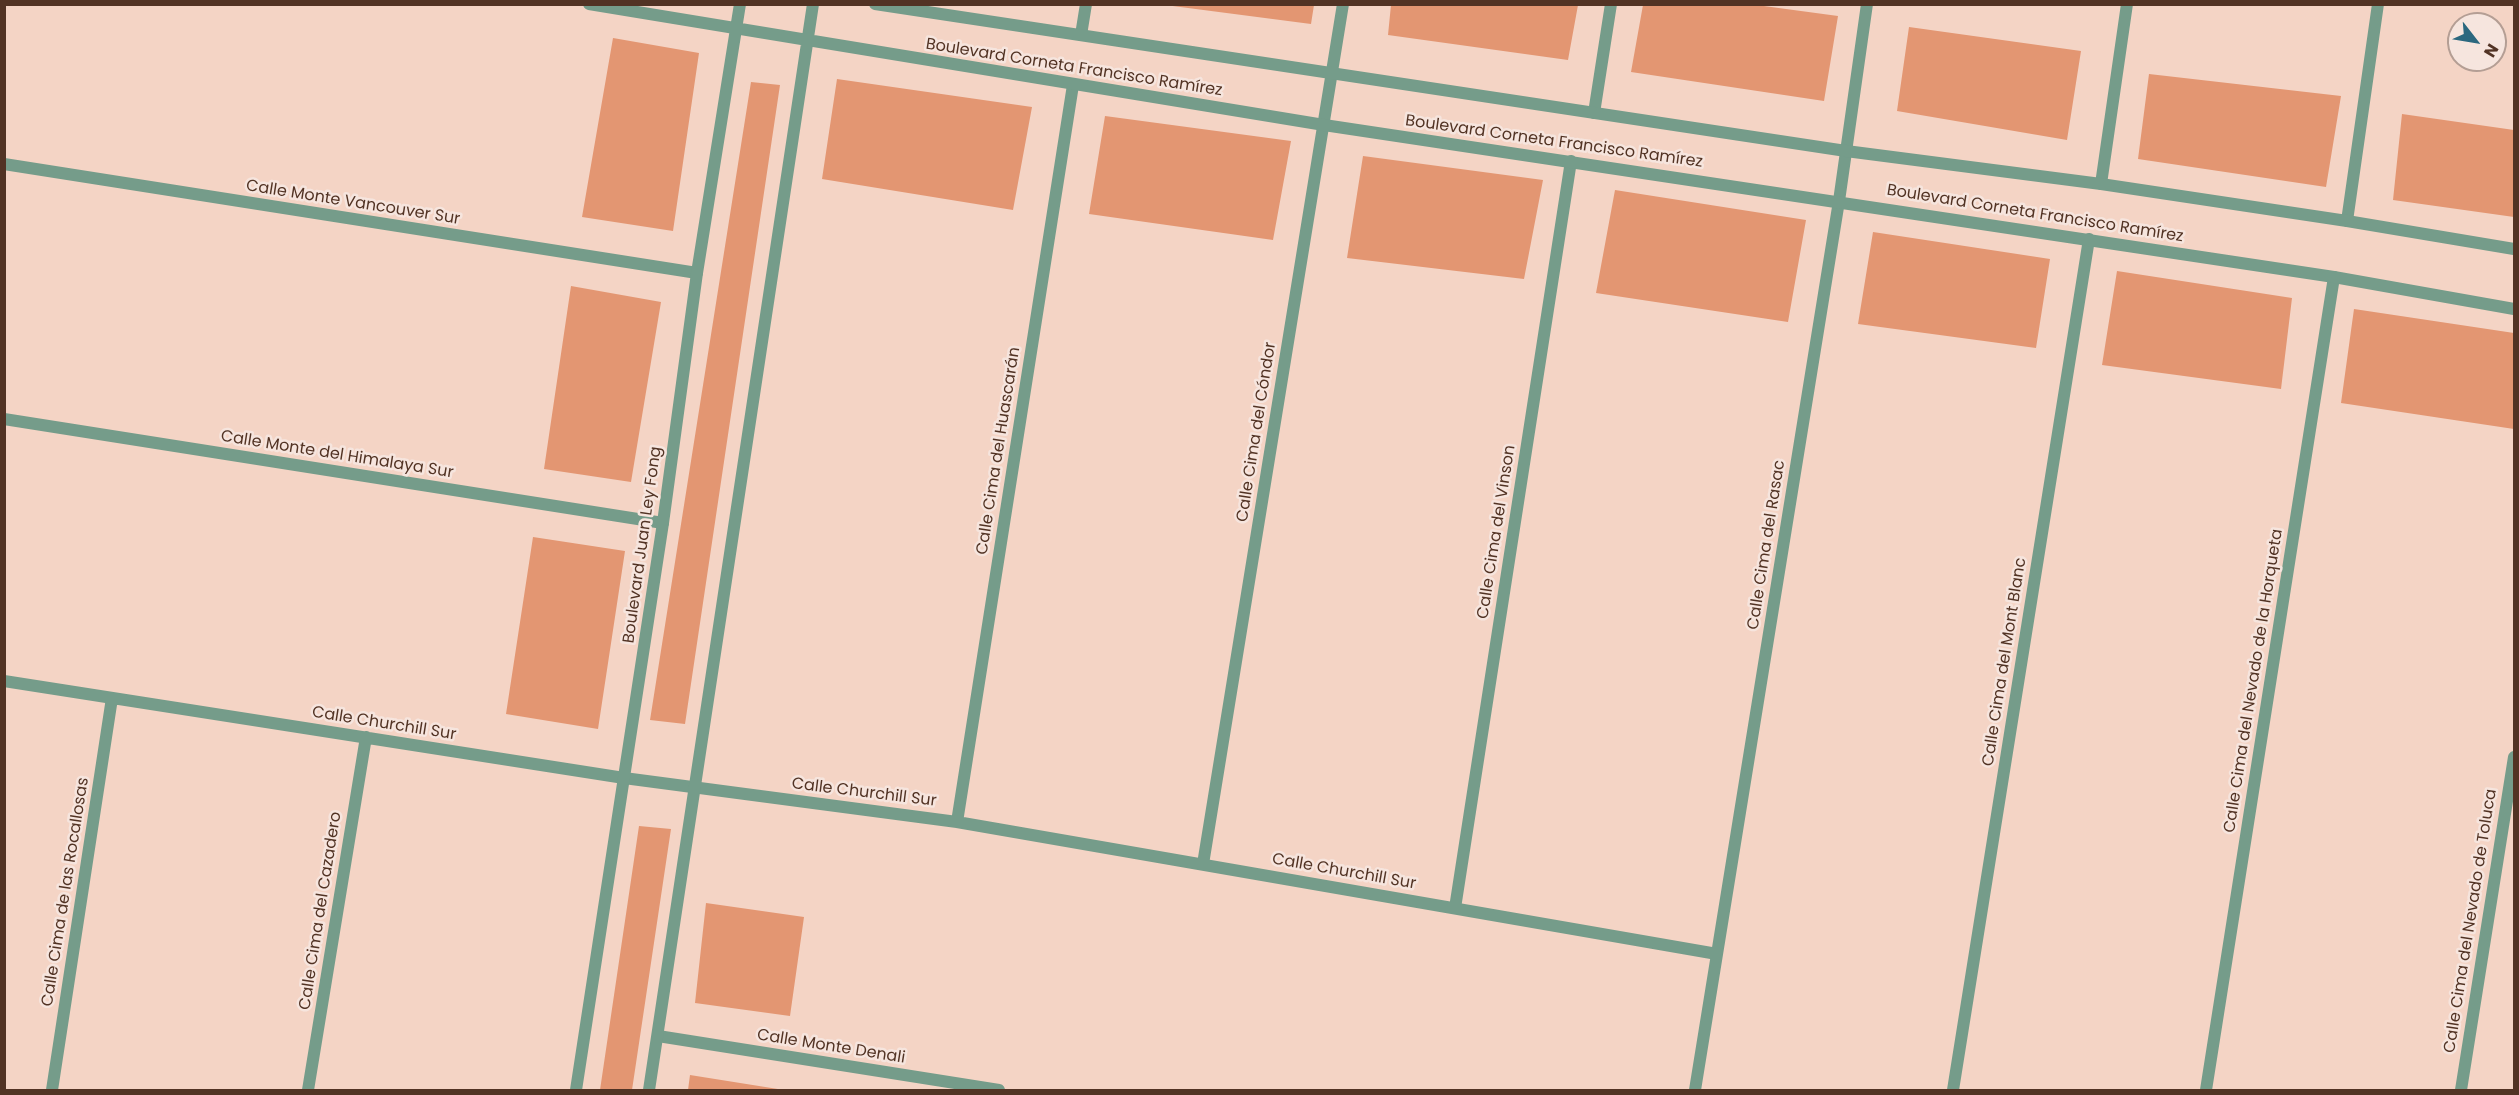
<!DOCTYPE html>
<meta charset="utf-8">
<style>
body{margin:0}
#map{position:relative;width:2519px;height:1095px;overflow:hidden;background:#f4d4c5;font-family:Poppins,sans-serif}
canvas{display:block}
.frame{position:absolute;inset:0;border:6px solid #523324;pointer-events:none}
.north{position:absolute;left:2447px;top:12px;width:60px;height:60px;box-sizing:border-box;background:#f6e5de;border:2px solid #b49e94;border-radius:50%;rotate:121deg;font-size:16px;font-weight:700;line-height:24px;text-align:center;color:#523324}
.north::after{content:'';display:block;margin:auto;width:21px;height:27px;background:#2b687f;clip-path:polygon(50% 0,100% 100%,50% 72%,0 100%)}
</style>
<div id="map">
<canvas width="2519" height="1095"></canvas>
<div class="frame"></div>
<div class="north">N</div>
</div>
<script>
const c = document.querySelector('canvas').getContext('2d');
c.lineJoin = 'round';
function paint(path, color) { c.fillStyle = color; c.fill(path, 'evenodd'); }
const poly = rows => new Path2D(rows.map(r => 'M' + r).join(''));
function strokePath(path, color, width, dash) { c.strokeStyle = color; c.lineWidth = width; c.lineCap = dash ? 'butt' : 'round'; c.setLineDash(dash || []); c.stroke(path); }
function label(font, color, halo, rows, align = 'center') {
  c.font = font + ' Poppins,sans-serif'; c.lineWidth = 5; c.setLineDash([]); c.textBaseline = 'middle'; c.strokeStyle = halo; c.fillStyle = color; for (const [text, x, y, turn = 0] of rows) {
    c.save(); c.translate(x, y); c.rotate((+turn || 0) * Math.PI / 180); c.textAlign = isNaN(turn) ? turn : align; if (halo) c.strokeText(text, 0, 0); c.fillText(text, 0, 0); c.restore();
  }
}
paint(poly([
 [1749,4,1838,16,1824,101,1631,72,1643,5],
 [1165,5,1314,4,1314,5,1311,24],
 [1391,5,1391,4,1578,5,1568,60,1388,35],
 [1909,27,2081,51,2067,140,1897,111],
 [613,38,699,53,673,231,582,217],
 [2149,74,2341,96,2326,187,2138,159],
 [837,79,1032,107,1013,210,822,179],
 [751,82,780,85,685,724,650,720],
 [2402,114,2514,130,2514,217,2393,200],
 [1105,116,1291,141,1273,240,1089,214],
 [1363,156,1543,180,1524,279,1347,258],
 [1615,190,1806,220,1788,322,1596,293],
 [1873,232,2050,259,2036,348,1858,324],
 [2117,271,2292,298,2281,389,2102,365],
 [571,286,661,302,631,482,544,469],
 [2354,309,2514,333,2514,429,2341,403],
 [533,537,625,551,598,729,506,714],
 [639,826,671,829,632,1090,600,1090],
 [706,903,804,917,790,1016,695,1003],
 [690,1075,784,1090,688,1090]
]), '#e39672');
strokePath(poly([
 [1081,35,1086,4],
 [1594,113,1611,4],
 [4,164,697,273],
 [2101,184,2127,4],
 [2347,221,2378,4],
 [4,419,663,523],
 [4,681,624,778,957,822,1717,954],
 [957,822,1073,85],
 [1203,864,1343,4],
 [1455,908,1571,161],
 [658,1036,999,1090],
 [52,1090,112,698],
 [308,1090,366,737],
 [1695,1090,1839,201,1867,4],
 [1953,1090,2089,239],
 [2206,1090,2334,277],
 [2461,1090,2514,757]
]), '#759c8a', 12);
strokePath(poly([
 [589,4,1324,125,2334,277,2514,309],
 [875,4,1846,151,2101,184,2347,221,2514,249],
 [576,1090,663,523,697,273,740,4],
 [649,1090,813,4]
]), '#759c8a', 12);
label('16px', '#523324', '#f6e5de', [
 ["Boulevard Corneta Francisco Ramírez",1074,68,9],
 ["Boulevard Corneta Francisco Ramírez",1554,142,8],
 ["Calle Monte Vancouver Sur",353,203,9],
 ["Boulevard Corneta Francisco Ramírez",2035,214,9],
 ["Calle Cima del Cóndor",1257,432,-81],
 ["Calle Cima del Huascarán",999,451,-81],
 ["Calle Monte del Himalaya Sur",337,455,9],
 ["Calle Cima del Vinson",1497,532,-81],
 ["Boulevard Juan Ley Fong",643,545,-82],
 ["Calle Cima del Rasac",1767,545,-81],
 ["Calle Cima del Mont Blanc",2005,662,-81],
 ["Calle Cima del Nevado de la Horqueta",2254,681,-81],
 ["Calle Churchill Sur",384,724,9],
 ["Calle Churchill Sur",864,793,7],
 ["Calle Churchill Sur",1344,872,10],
 ["Calle Cima de las Rocallosas",66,892,-81],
 ["Calle Cima del Cazadero",321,911,-81],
 ["Calle Cima del Nevado de Toluca",2471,921,-81],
 ["Calle Monte Denali",831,1047,9]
]);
</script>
